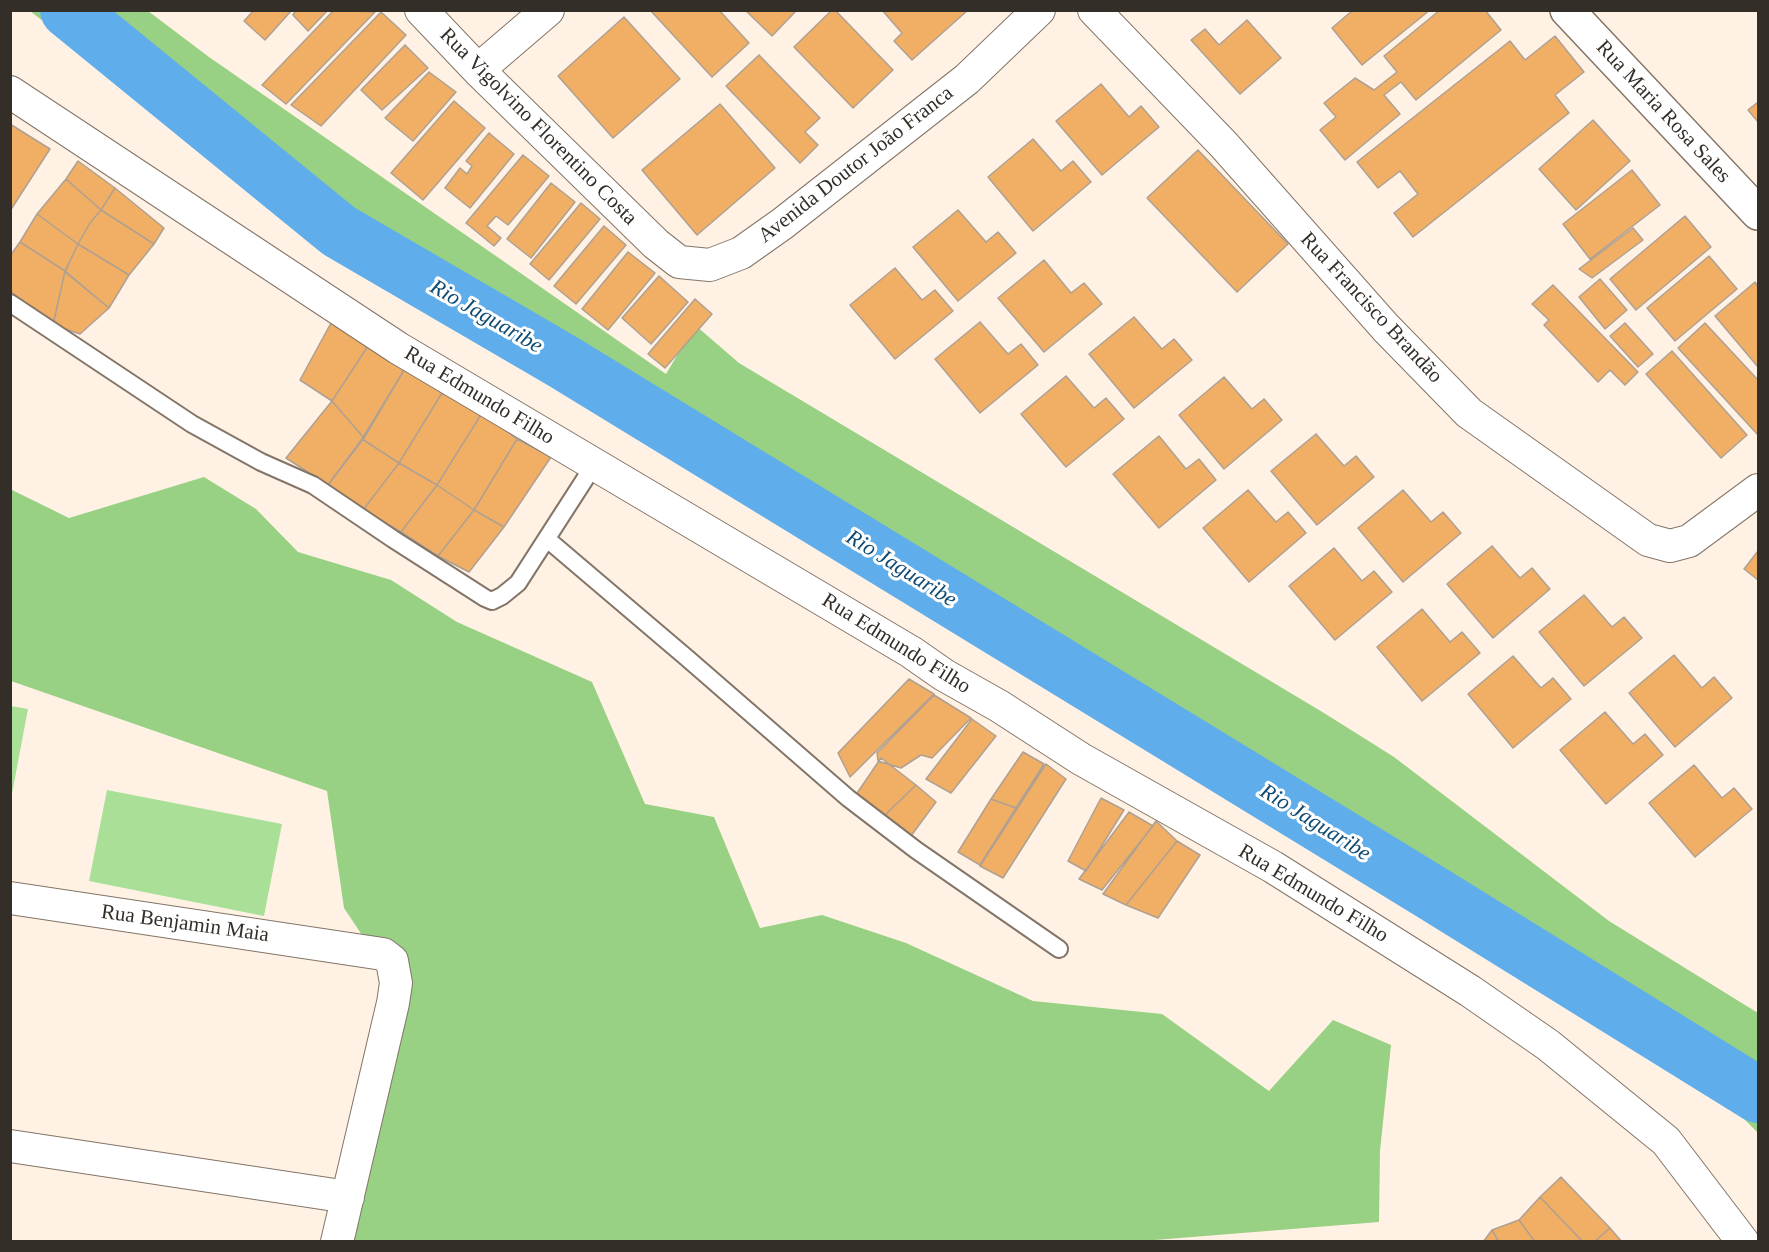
<!DOCTYPE html>
<meta charset="utf-8">
<style>
body{margin:0}
#map{position:relative;width:1769px;height:1252px;overflow:hidden;background:#fff2e5;font-family:Georgia,serif}
canvas{display:block}
.frame{position:absolute;inset:0;border:12px solid #342e28;pointer-events:none}
</style>
<div id="map">
<canvas width="1769" height="1252"></canvas>
<div class="frame"></div>
</div>
<script>
const c = document.querySelector('canvas').getContext('2d');
c.lineJoin = 'round';
function paint(path, color) { c.fillStyle = color; c.fill(path, 'evenodd'); }
const poly = rows => new Path2D(rows.map(r => 'M' + r).join(''));
function strokePath(path, color, width, dash) { c.strokeStyle = color; c.lineWidth = width; c.lineCap = dash ? 'butt' : 'round'; c.setLineDash(dash || []); c.stroke(path); }
function label(font, color, halo, rows, align = 'center') {
  c.font = font + ' Georgia,serif'; c.lineWidth = 6; c.setLineDash([]); c.textBaseline = 'middle'; c.strokeStyle = halo; c.fillStyle = color; for (const [text, x, y, turn = 0] of rows) {
    c.save(); c.translate(x, y); c.rotate((+turn || 0) * Math.PI / 180); c.textAlign = isNaN(turn) ? turn : align; if (halo) c.strokeText(text, 0, 0); c.fillText(text, 0, 0); c.restore();
  }
}
paint(poly([
 [11,706,28,709,11,799,10,706],
 [107,790,282,824,264,916,89,881]
]), '#a9df96');
paint(poly([
 [30,11,148,11,209,57,666,374,695,325,739,363,1324,713,1394,757,1609,921,1758,1013,1758,1133,1724,1099,1297,823,276,202],
 [204,477,256,509,298,552,391,580,457,622,592,682,645,804,714,817,760,928,822,915,906,943,1033,1001,1162,1014,1269,1091,1333,1020,1391,1045,1380,1151,1379,1222,1130,1242,347,1241,386,971,344,908,327,791,11,681,10,489,69,518]
]), '#98d084');
strokePath(poly([
 [68,10,339,231,562,361,1429,891,1758,1095]
]), '#5fadeb', 56);
const building = poly([
 [254,10,292,10,265,40,244,21,254,10],
 [296,10,328,10,308,31,293,15,296,10],
 [334,10,375,12,286,104,262,85,334,10],
 [650,10,719,10,749,43,712,77,650,10],
 [745,10,797,10,772,36,745,10],
 [832,10,835,10,893,70,853,108,794,47,832,10],
 [882,10,968,10,912,60,894,41,902,33,882,10],
 [1353,10,1430,10,1362,65,1332,28,1353,10],
 [1440,10,1485,10,1501,30,1416,100,1401,82,1384,95,1400,114,1345,160,1320,130,1336,117,1324,103,1355,78,1374,90,1397,72,1384,56,1440,10],
 [381,12,406,35,321,126,291,105,381,12],
 [624,17,680,79,613,138,558,76,624,17],
 [1247,20,1281,58,1240,94,1191,40,1205,29,1219,45,1247,20],
 [1555,36,1584,72,1555,95,1569,113,1413,237,1394,213,1418,194,1400,171,1378,188,1357,162,1510,41,1525,60,1555,36],
 [405,45,428,68,382,110,361,90,405,45],
 [759,55,820,118,805,132,818,145,800,163,726,86,759,55],
 [429,72,456,92,413,141,385,118,429,72],
 [1101,84,1129,117,1141,106,1159,127,1102,175,1056,121,1101,84],
 [454,101,485,128,423,200,391,173,454,101],
 [1758,102,1758,122,1748,110,1758,102],
 [720,104,775,168,697,235,642,170,720,104],
 [1593,120,1630,161,1576,210,1539,169,1593,120],
 [10,124,50,149,10,211,10,124],
 [489,133,514,154,470,208,445,188,460,168,467,174,472,166,466,161,489,133],
 [1033,139,1061,171,1073,161,1091,182,1033,231,988,177,1033,139],
 [1198,150,1288,244,1237,292,1147,198,1198,150],
 [523,155,549,176,508,225,496,216,487,226,501,238,494,246,466,223,523,155],
 [78,161,115,188,101,210,66,179,78,161],
 [1632,170,1660,205,1590,259,1563,224,1632,170],
 [66,179,101,210,90,223,78,244,37,214,66,179],
 [551,183,575,202,531,258,507,239,551,183],
 [115,188,164,228,154,244,101,210,115,188],
 [581,203,600,219,549,280,530,264,581,203],
 [101,210,154,244,129,275,78,244,90,223,101,210],
 [958,210,986,242,998,232,1016,253,958,301,913,247,958,210],
 [37,214,78,244,65,271,20,242,37,214],
 [1685,216,1711,247,1636,310,1610,279,1685,216],
 [604,226,626,245,576,304,554,286,604,226],
 [1633,228,1643,240,1592,278,1579,269,1633,228],
 [20,242,65,271,53,325,10,291,10,256,20,242],
 [78,244,129,275,109,308,65,272,78,244],
 [628,252,655,273,608,330,582,309,628,252],
 [1709,256,1737,289,1675,341,1647,308,1709,256],
 [1044,260,1071,293,1084,283,1102,304,1044,352,998,298,1044,260],
 [895,268,922,300,935,290,953,311,895,359,850,305,895,268],
 [65,271,109,308,80,334,53,325,65,271],
 [659,276,688,302,651,344,622,318,659,276],
 [1600,279,1627,310,1605,329,1579,297,1600,279],
 [1755,282,1758,287,1758,367,1715,316,1755,282],
 [1553,285,1638,372,1625,385,1610,370,1598,382,1544,325,1549,320,1532,304,1553,285],
 [695,299,712,314,665,368,648,354,695,299],
 [1134,317,1162,349,1174,339,1192,360,1134,408,1089,354,1134,317],
 [980,322,1008,354,1021,344,1038,365,980,413,935,359,980,322],
 [331,323,368,346,332,401,300,380,331,323],
 [1625,323,1653,354,1638,367,1610,336,1625,323],
 [1705,323,1758,380,1758,435,1678,348,1705,323],
 [368,346,404,370,364,438,332,401,368,346],
 [1672,351,1747,435,1721,458,1646,374,1672,351],
 [406,367,442,393,399,463,362,439,406,367],
 [1066,376,1094,408,1106,398,1124,419,1066,467,1021,414,1066,376],
 [1224,377,1252,409,1264,399,1282,420,1224,469,1179,415,1224,377],
 [442,393,482,413,437,485,399,463,442,393],
 [332,401,364,438,328,485,286,458,332,401],
 [482,413,517,439,474,510,437,485,482,413],
 [1316,434,1344,466,1356,456,1374,477,1317,525,1271,471,1316,434],
 [1159,436,1186,469,1199,459,1216,480,1159,528,1113,474,1159,436],
 [362,439,399,463,363,510,327,486,362,439],
 [517,439,551,457,504,527,474,510,517,439],
 [399,463,437,485,401,532,363,510,399,463],
 [437,485,474,510,438,556,401,532,437,485],
 [1248,490,1276,522,1288,512,1306,533,1249,582,1203,528,1248,490],
 [1403,490,1431,522,1443,512,1461,533,1403,582,1358,528,1403,490],
 [474,510,504,527,469,572,438,556,474,510],
 [1492,546,1520,578,1532,568,1550,589,1493,638,1447,584,1492,546],
 [1334,548,1362,581,1374,571,1392,592,1335,640,1289,586,1334,548],
 [1758,551,1758,580,1744,569,1758,551],
 [1584,595,1612,627,1624,617,1642,638,1584,686,1539,632,1584,595],
 [1422,609,1450,642,1462,632,1480,653,1422,701,1377,647,1422,609],
 [1674,655,1702,688,1714,677,1732,698,1675,747,1629,693,1674,655],
 [1513,656,1541,688,1553,678,1571,699,1513,748,1468,694,1513,656],
 [909,679,934,694,850,777,838,753,909,679],
 [934,695,971,718,932,758,921,755,901,768,878,761,877,753,934,695],
 [1605,712,1633,744,1645,734,1663,755,1606,804,1560,750,1605,712],
 [972,719,996,736,951,793,926,779,972,719],
 [1023,752,1044,764,1016,808,991,799,1023,752],
 [881,758,916,785,883,817,853,799,881,758],
 [1046,764,1066,779,1003,878,980,866,1046,764],
 [1694,765,1722,798,1734,788,1752,809,1695,857,1649,803,1694,765],
 [916,785,936,802,911,836,883,817,916,785],
 [1101,798,1124,810,1086,871,1068,861,1101,798],
 [991,799,1016,808,980,865,958,852,991,799],
 [1129,812,1153,826,1102,890,1079,879,1129,812],
 [1156,821,1177,841,1126,905,1103,894,1156,821],
 [1177,841,1200,855,1158,918,1126,905,1177,841],
 [1561,1177,1610,1228,1594,1242,1583,1242,1540,1197,1561,1177],
 [1540,1197,1583,1242,1535,1242,1519,1220,1540,1197],
 [1519,1220,1535,1242,1499,1242,1492,1230,1519,1220],
 [1610,1228,1622,1242,1594,1242,1610,1228],
 [1492,1230,1499,1242,1483,1242,1492,1230]
]);
paint(building, '#f0af65');
strokePath(building, '#afa091', 1.5);
const service = poly([
 [10,303,192,424,261,462,313,485,393,539,485,598,492,601,502,596,518,583,594,465],
 [547,539,687,658,848,798,916,850,1059,949]
]);
const minor = poly([
 [421,10,478,70,656,244,679,262,710,265,741,253,782,224,967,79,1039,10],
 [1094,10,1224,145,1386,328,1469,413,1648,540,1670,546,1689,541,1758,490],
 [478,70,548,10],
 [10,92,398,348,911,652,944,675,999,706,1081,759,1273,867,1470,991,1548,1045,1666,1141,1743,1242],
 [10,898,376,953,383,954,392,961,396,983,393,1003,337,1242],
 [10,1146,348,1197]
]);
const secondary = poly([
 [1567,10,1758,213]
]);
strokePath(service, '#837567', 20);
strokePath(minor, '#837567', 34);
strokePath(secondary, '#837567', 36);
strokePath(service, '#fff', 16);
strokePath(minor, '#fff', 32);
strokePath(secondary, '#fff', 33);
label('21px', '#342e28', '#fff', [
 ["Rua Maria Rosa Sales",1663,112,47],
 ["Rua Vigolvino Florentino Costa",538,127,45],
 ["Avenida Doutor João Franca",856,165,-38],
 ["Rua Francisco Brandão",1371,308,47],
 ["Rua Edmundo Filho",479,396,31],
 ["Rua Edmundo Filho",896,644,32],
 ["Rua Edmundo Filho",1313,894,31],
 ["Rua Benjamin Maia",185,924,8]
]);
label('italic 22px', '#104b74', '#fff', [
 ["Rio Jaguaribe",486,317,30],
 ["Rio Jaguaribe",901,569,32],
 ["Rio Jaguaribe",1315,823,32]
]);
</script>
